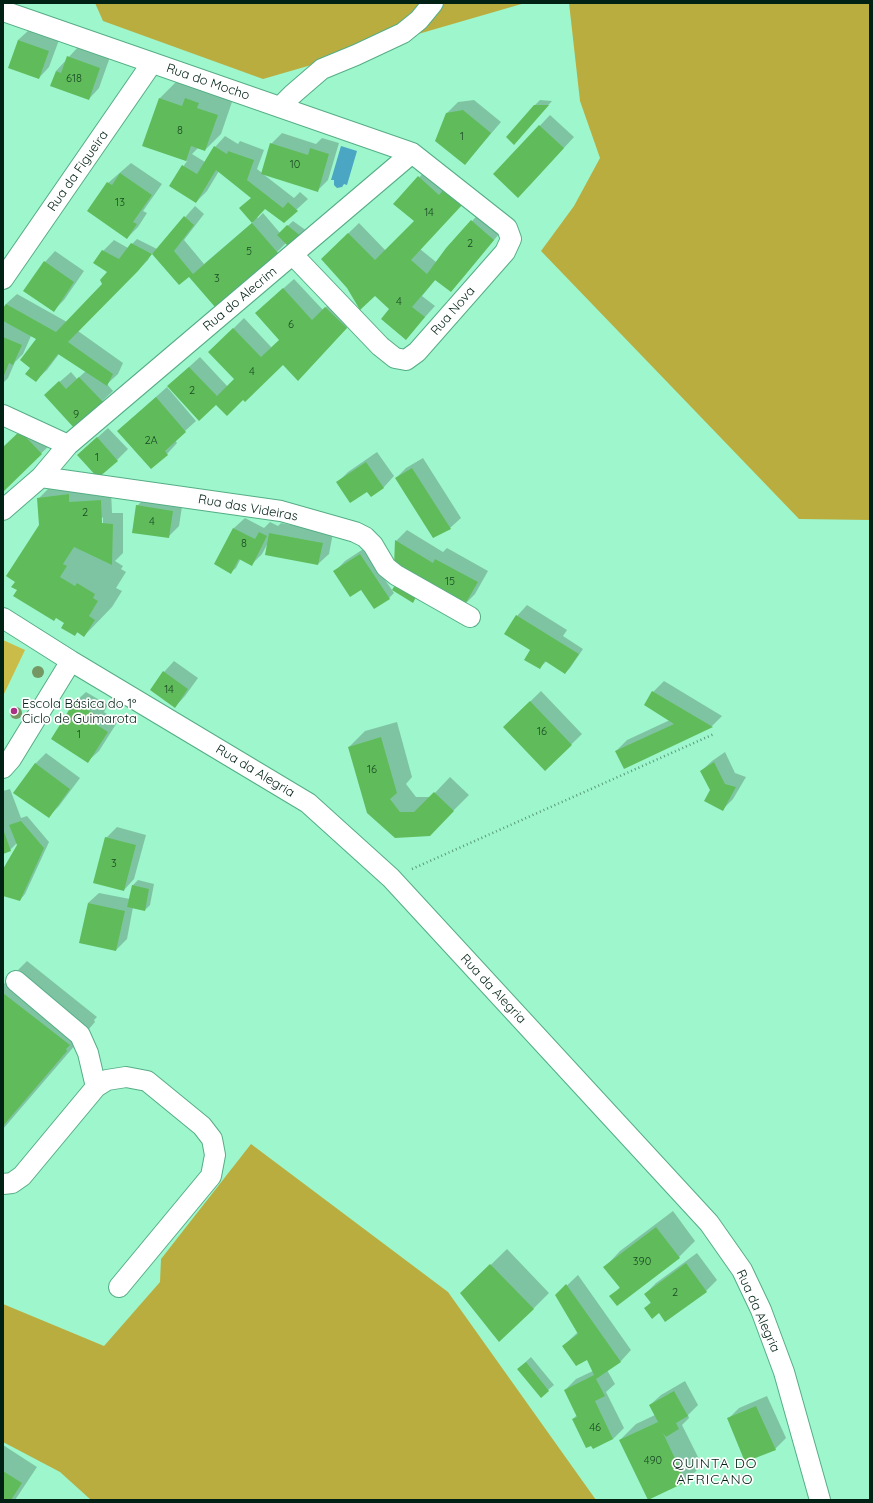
<!DOCTYPE html>
<meta charset="utf-8">
<style>
body{margin:0}
#map{position:relative;width:873px;height:1503px;overflow:hidden;background:#9ef6cc;font-family:Quicksand,sans-serif}
canvas{display:block}
.frame{position:absolute;inset:0;border:4px solid #002113;pointer-events:none}
</style>
<div id="map">
<canvas width="873" height="1503"></canvas>
<div class="frame"></div>
</div>
<script>
const c = document.querySelector('canvas').getContext('2d');
c.lineJoin = 'round';
function paint(path, color) { c.fillStyle = color; c.fill(path, 'evenodd'); }
const poly = rows => new Path2D(rows.map(r => 'M' + r).join(''));
function strokePath(path, color, width, dash) { c.strokeStyle = color; c.lineWidth = width; c.lineCap = dash ? 'butt' : 'round'; c.setLineDash(dash || []); c.stroke(path); }
function label(font, color, halo, rows, align = 'center') {
  c.font = font + ' Quicksand,sans-serif'; c.lineWidth = 3.5; c.setLineDash([]); c.textBaseline = 'middle'; c.strokeStyle = halo; c.fillStyle = color; for (const [text, x, y, turn = 0] of rows) {
    c.save(); c.translate(x, y); c.rotate((+turn || 0) * Math.PI / 180); c.textAlign = isNaN(turn) ? turn : align; if (halo) c.strokeText(text, 0, 0); c.fillText(text, 0, 0); c.restore();
  }
}
paint(poly([
 [3,640,25,650,3,696]
]), '#cabc48');
paint(poly([
 [95,3,525,3,263,79,103,21],
 [569,3,870,3,870,520,799,519,541,251,574,206,600,158,580,101],
 [251,1144,448,1292,596,1500,91,1500,60,1472,3,1442,3,1304,104,1346,160,1282,161,1259]
]), '#baad40');
paint(poly([
 [341,146,357,151,347,185,344,184,342,187,337,188,334,185,334,180,331,180]
]), '#4ba6c4');
paint(poly([
 [29,30,59,40,49,67,39,78,18,40],
 [79,46,110,57,99,88,89,99,56,71],
 [176,82,196,89,202,82,233,99,221,134,205,150,198,148,192,154,205,162,215,147,225,136,238,144,240,141,264,150,257,169,262,173,271,144,282,133,316,144,322,138,339,143,328,180,317,191,263,174,294,198,300,192,308,199,283,222,265,207,257,217,258,218,263,213,280,233,293,221,307,231,302,236,286,243,277,252,189,276,179,283,152,253,148,260,78,331,123,363,118,374,107,384,113,391,75,427,56,385,71,372,77,379,86,371,59,354,47,370,36,380,31,368,37,339,31,336,23,354,15,362,8,378,3,383,3,310,6,304,17,294,67,322,104,284,108,272,103,251,114,240,128,248,137,239,157,249,195,206,204,214,184,240,204,264,253,222,252,197,219,171,207,191,196,202,170,186,187,161,144,146,160,98],
 [474,100,501,122,465,164,447,113,458,102],
 [540,100,552,101,519,138,535,105],
 [550,115,574,137,529,186,494,174],
 [131,163,162,184,143,211,147,213,138,227,127,238,108,183],
 [430,166,450,184,420,249,436,262,447,249,482,210,504,228,461,280,451,290,436,279,422,296,435,306,406,338,391,308,375,295,348,287,322,259,359,223,386,251,415,221,395,203],
 [55,251,84,271,64,300,53,311,45,262],
 [294,279,323,310,336,297,357,317,308,369,283,364,243,399,216,404,179,376,200,357,228,387,236,379,210,352,244,318,272,348,281,340,267,303],
 [167,387,196,421,175,440,177,443,167,454,118,431],
 [31,421,52,443,3,490,3,448],
 [108,428,128,449,117,460,89,445],
 [377,452,394,476,384,487,371,496,367,491,337,483,348,472],
 [423,458,461,518,450,528,396,478,406,468],
 [49,488,111,490,112,513,123,513,123,553,115,561,123,566,121,569,126,572,116,588,122,591,112,607,84,636,78,632,75,635,65,623,18,590,16,582,40,525,38,499],
 [103,517,103,528,101,519],
 [148,495,183,500,179,526,168,537,137,506],
 [245,518,264,528,270,522,278,526,281,523,333,533,329,554,318,564,268,543,262,554,252,564,241,558,236,568,230,573,223,548,234,528],
 [407,530,443,552,447,548,488,571,475,594,464,605,395,565,396,541],
 [371,544,381,574,394,593,389,598,361,589,335,571,345,561],
 [527,605,567,630,563,636,583,649,570,668,565,673,547,661,539,668,517,616],
 [174,661,198,678,185,696,175,707,164,672],
 [664,681,722,716,712,726,624,767,616,751,627,740,670,720,653,692],
 [541,691,582,734,545,770,504,727],
 [86,692,108,705,104,712,118,721,99,751,88,761,52,738,75,702],
 [397,722,412,777,406,784,416,797,431,797,450,777,469,795,445,819,396,837,349,747,365,731],
 [725,752,735,773,746,777,733,799,722,810,701,771,712,761],
 [46,753,80,778,59,806,48,817,35,764],
 [10,789,21,818,27,816,49,842,25,894,20,900,3,895,3,871,18,845,17,843,10,850,3,853,3,791],
 [117,827,146,835,134,879,124,890,106,838],
 [138,880,154,884,150,905,145,910,133,907,127,939,116,950,88,903,99,893,130,899,133,885],
 [27,961,97,1017,94,1020,95,1022,3,1129,3,985],
 [673,1211,695,1241,679,1257,617,1305,611,1297,620,1287,605,1267,620,1251],
 [507,1249,549,1293,533,1309,462,1293],
 [697,1253,717,1280,706,1291,666,1321,659,1312,645,1308,651,1302,645,1294,656,1283],
 [578,1275,631,1350,621,1361,607,1370,615,1384,606,1392,624,1428,613,1439,593,1448,573,1419,577,1415,565,1390,576,1379,593,1371,588,1358,563,1346,578,1332,557,1295],
 [531,1357,554,1385,541,1396,518,1369],
 [685,1381,698,1405,688,1415,689,1418,682,1425,702,1465,686,1481,648,1498,620,1440,636,1424,655,1415,650,1405,661,1395],
 [767,1396,786,1438,775,1449,728,1419,739,1408],
 [3,1445,37,1467,15,1500,3,1500]
]), '#0003');
paint(poly([
 [18,40,49,51,39,79,8,68],
 [67,56,100,68,89,100,50,86,56,71,61,73],
 [159,98,182,106,185,98,199,103,197,108,218,115,205,151,191,146,186,161,142,146],
 [534,105,549,105,514,145,506,137],
 [463,110,491,133,465,165,435,141,446,113],
 [539,125,564,148,518,198,493,174],
 [270,143,308,155,310,148,329,154,318,192,261,174],
 [214,146,227,154,228,151,254,160,247,180,283,208,288,202,298,211,284,223,265,209,252,223,239,208,251,198,216,170,196,203,169,186,182,165,197,174],
 [120,173,152,195,133,222,137,224,127,239,87,211,107,182,112,185],
 [418,176,439,195,445,188,463,204,411,260,427,274,446,248,471,220,494,240,451,292,435,280,412,307,425,317,406,340,381,319,389,309,375,296,360,310,347,288,321,259,348,233,375,260,414,221,393,204],
 [184,216,194,225,174,251,193,274,252,223,278,253,215,307,189,277,179,285,152,254],
 [287,225,302,237,290,248,277,235],
 [131,243,152,254,138,271,68,342,113,374,107,386,58,354,36,382,25,374,30,368,20,360,36,339,3,321,3,308,6,304,56,332,102,284,100,280,107,272,93,263,102,250,119,259],
 [44,261,74,282,54,312,23,291],
 [283,288,312,320,325,307,347,328,298,381,283,365,245,402,243,400,227,416,216,405,199,421,167,386,189,367,217,396,234,379,208,352,233,328,261,357,279,340,255,313],
 [3,337,22,345,13,365,9,363,3,378],
 [79,377,103,402,75,429,44,395,59,381,66,389],
 [156,397,186,432,165,451,168,455,151,469,117,431],
 [20,431,42,454,3,492,3,447],
 [97,437,118,461,98,478,77,455],
 [366,462,384,488,371,497,367,492,350,503,336,482],
 [412,468,451,529,433,538,395,478],
 [69,494,69,502,101,500,102,523,113,524,112,565,74,547,63,564,67,566,60,577,75,586,77,583,95,594,93,598,98,601,89,616,95,620,84,637,77,632,75,636,61,628,64,623,56,618,54,621,13,596,17,590,11,587,15,582,6,576,39,525,37,498],
 [136,505,173,511,169,538,132,533],
 [233,528,255,539,259,532,267,536,252,566,239,559,231,574,214,564],
 [269,533,323,543,318,565,265,555],
 [395,540,433,563,435,559,478,582,464,606,394,566],
 [360,554,390,599,374,609,361,590,350,597,333,571],
 [397,582,417,595,413,603,392,590],
 [516,615,579,654,565,674,545,661,540,669,524,660,530,650,504,634],
 [163,671,188,689,175,708,150,690],
 [652,691,713,727,624,769,615,751,674,724,644,705],
 [530,701,572,745,545,771,503,727],
 [74,702,98,716,94,723,108,732,88,763,51,739],
 [381,737,397,793,390,799,400,812,414,812,434,792,454,811,430,836,395,838,367,813,348,747],
 [714,762,725,784,736,787,723,811,704,801,710,790,700,771],
 [35,763,70,789,49,818,13,793],
 [21,821,44,848,20,901,3,896,3,869,17,845,9,825],
 [3,829,11,851,3,854],
 [105,837,136,845,124,891,93,883],
 [132,885,149,889,145,911,127,907],
 [88,903,125,911,116,951,79,943],
 [3,993,70,1045,66,1049,67,1051,3,1126],
 [656,1227,680,1258,617,1306,609,1296,620,1288,603,1267],
 [686,1263,707,1292,665,1322,659,1313,652,1319,644,1308,651,1303,644,1294],
 [490,1264,534,1309,499,1342,460,1293],
 [566,1284,621,1362,596,1379,605,1396,595,1401,613,1439,593,1449,591,1446,586,1448,572,1419,577,1417,564,1390,594,1375,587,1360,576,1366,562,1346,578,1334,555,1295],
 [526,1362,549,1391,541,1398,517,1369],
 [674,1391,688,1416,676,1423,679,1429,666,1437,663,1433,686,1482,648,1500,619,1440,658,1422,649,1405],
 [756,1406,776,1450,745,1462,727,1418],
 [3,1471,22,1483,11,1500,3,1500]
]), '#60bc5a');
const minor = poly([
 [3,11,412,153,507,228,511,239,505,252,417,352,406,360,395,358,380,346,293,255],
 [280,107,293,94,322,69,356,55,403,33,419,20,433,3],
 [3,279,152,63],
 [3,415,68,445],
 [41,477,281,511,355,532,365,537,373,545,386,567,396,575,470,617],
 [3,510,41,477,68,445,412,153],
 [3,618,71,661,308,803,391,878,709,1223,742,1270,761,1310,784,1372,820,1500],
 [3,768,11,759,71,661],
 [16,981,80,1035,88,1053,96,1087],
 [3,1184,12,1183,22,1176,96,1087,107,1080,126,1077,147,1081,202,1126,212,1139,215,1155,211,1176,119,1287]
]);
strokePath(minor, '#55ad85', 22);
strokePath(poly([
 [412,869,714,734]
]), '#59997b', 2.5, [1, 3]);
strokePath(minor, '#fff', 20);
c.fillStyle = '#749764';
for (const [x, y] of [
 [38,672],
 [16,713]
]) { c.beginPath(); c.arc(x, y, 6, 0, 2 * Math.PI); c.fill(); }
for (const [x, y, r, color] of [
 [14,711,4,"#a93084"]
]) { const dot = new Path2D(); dot.arc(x, y, r, 0, 2 * Math.PI); c.fillStyle = color; c.fill(dot); strokePath(dot, '#fff', 1.5); }
label('11px', '#184825', null, [
 ["618",74,79],
 ["8",180,131],
 ["1",462,137],
 ["10",295,165],
 ["13",120,203],
 ["14",429,213],
 ["2",470,244],
 ["5",249,252],
 ["3",217,279],
 ["4",399,302],
 ["6",291,325],
 ["4",252,372],
 ["2",192,391],
 ["9",76,415],
 ["2A",151,441],
 ["1",97,458],
 ["2",85,513],
 ["4",152,522],
 ["8",244,544],
 ["15",450,582],
 ["14",169,690],
 ["16",542,732],
 ["1",79,735],
 ["16",372,770],
 ["3",114,864],
 ["390",642,1262],
 ["2",675,1293],
 ["46",595,1428],
 ["490",653,1461]
]);
label('13px', '#002113', '#fff', [
 ["Rua do Mocho",208,82,19],
 ["Rua da Figueira",78,171,-55],
 ["Rua do Alecrim",240,299,-40],
 ["Rua Nova",453,311,-49],
 ["Rua das Videiras",248,508,10],
 ["Rua da Alegria",255,771,31],
 ["Rua da Alegria",493,989,47],
 ["Rua da Alegria",758,1311,66]
]);
label('13px', '#002113', '#fff', [
 ["Escola Básica do 1°",22,704],
 ["Ciclo de Guimarota",22,719]
], 'left');
c.letterSpacing = '1px';
label('14px', '#002113', '#fff', [
 ["QUINTA DO",715,1464],
 ["AFRICANO",715,1480]
]);
c.letterSpacing = '0px';
</script>
